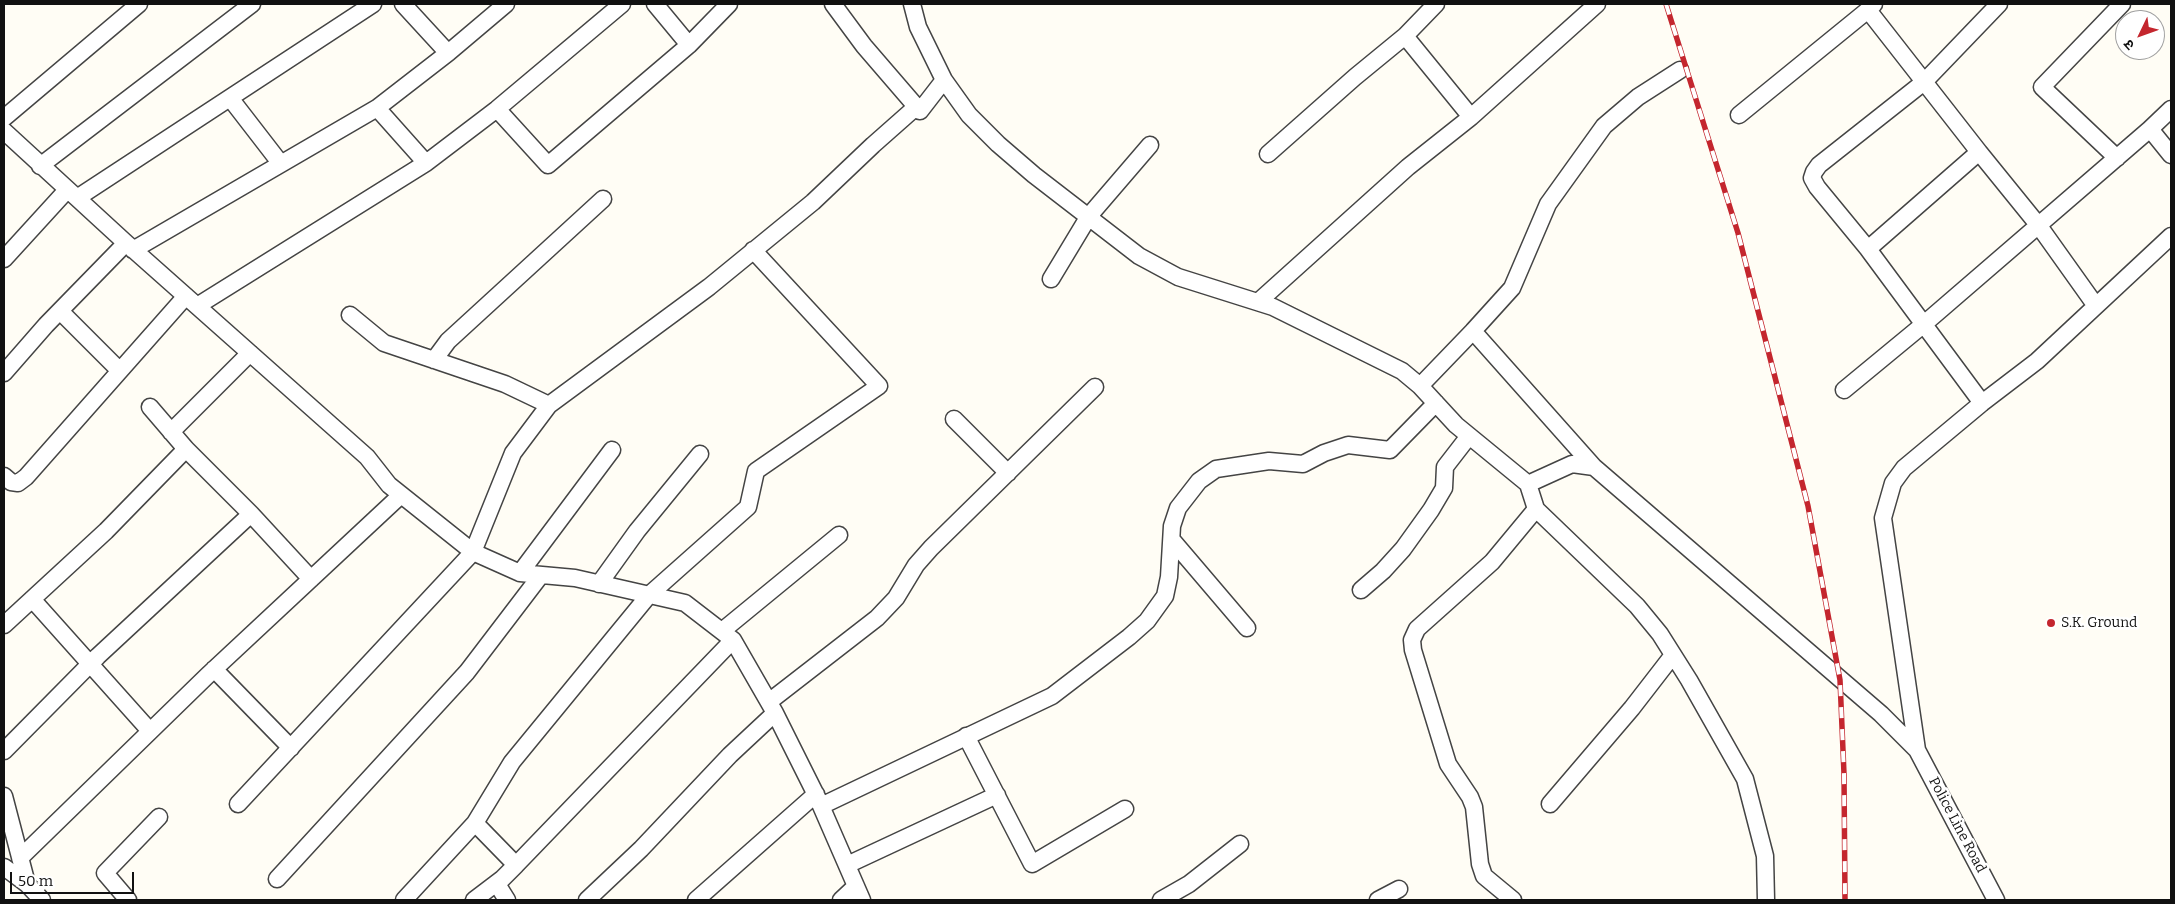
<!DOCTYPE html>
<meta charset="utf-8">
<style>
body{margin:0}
#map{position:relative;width:2175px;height:904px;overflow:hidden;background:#fffdf5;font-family:Bitter,"Noto Sans Devanagari",serif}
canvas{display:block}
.frame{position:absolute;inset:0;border:5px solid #111;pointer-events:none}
.north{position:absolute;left:2115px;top:10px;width:50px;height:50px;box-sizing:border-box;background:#fff;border:1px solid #a0a0a0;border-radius:50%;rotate:228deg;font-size:14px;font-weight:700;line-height:20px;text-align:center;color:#111}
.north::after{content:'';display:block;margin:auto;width:18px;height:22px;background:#c4262e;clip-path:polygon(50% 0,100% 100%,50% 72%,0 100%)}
.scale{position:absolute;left:10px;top:872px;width:124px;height:22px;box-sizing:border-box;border:2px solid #111;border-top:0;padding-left:6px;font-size:15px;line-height:18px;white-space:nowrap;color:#111;-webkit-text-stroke:4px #fff;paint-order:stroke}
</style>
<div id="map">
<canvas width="2175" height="904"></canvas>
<div class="frame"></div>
<div class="north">उ</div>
<div class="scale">50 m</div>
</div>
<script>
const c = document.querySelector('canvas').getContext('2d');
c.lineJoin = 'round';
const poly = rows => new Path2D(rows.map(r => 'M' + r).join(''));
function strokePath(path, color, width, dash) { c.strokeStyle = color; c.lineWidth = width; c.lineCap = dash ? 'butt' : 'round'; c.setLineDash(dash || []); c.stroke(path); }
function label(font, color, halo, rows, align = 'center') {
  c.font = font + ' Bitter,serif'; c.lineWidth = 5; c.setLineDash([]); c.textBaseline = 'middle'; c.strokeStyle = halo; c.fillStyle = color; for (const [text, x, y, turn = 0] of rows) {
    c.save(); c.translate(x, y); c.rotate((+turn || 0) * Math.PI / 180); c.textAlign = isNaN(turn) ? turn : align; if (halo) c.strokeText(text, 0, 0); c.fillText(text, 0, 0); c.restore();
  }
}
const minor = poly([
 [403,4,448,53],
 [655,4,689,45],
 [833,4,864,46,920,111,944,80],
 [912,4,918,27,944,80,969,115,998,144,1034,175,1139,256,1178,277,1273,307,1402,371,1420,386,1456,425,1528,484,1572,464,1594,467,1881,714,1917,750,1996,900],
 [1874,4,1868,10,1979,152],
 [1405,36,1471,117],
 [230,98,281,164],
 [377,108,426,163],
 [497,109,548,165,689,45,729,4],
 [2171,109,2150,129,2171,155],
 [1739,115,1868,10],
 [4,118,139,4],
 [4,131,126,243,367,457,389,485,473,552,520,573,575,578,685,603,733,640,775,713,818,799,862,900],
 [1268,154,1355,77,1405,36,1436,4],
 [2117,158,2042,87,2122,4],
 [40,166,252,4],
 [77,198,373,4],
 [1868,249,1817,187,1812,178,1814,172,1819,165,1924,82,1999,4],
 [133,250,377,108,448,53,506,4],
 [4,259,67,190],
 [1051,279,1089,216,1150,145],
 [1258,302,1408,167,1471,117,1597,4],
 [197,306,426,163,497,109,622,4],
 [60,311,119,370],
 [350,315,384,343,505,384,549,405],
 [1473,331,1594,467],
 [434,360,448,341,603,199],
 [4,373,46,325,126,243],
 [1420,386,1473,331,1512,288,1548,204,1604,126,1638,97,1680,70],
 [1844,390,1924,324,2150,129],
 [1982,403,1868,249,1979,152,2039,226,2096,306],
 [150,407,186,449,251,514,311,579],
 [954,419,1008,473],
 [171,432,250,353],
 [4,476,11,482,18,483,26,477,186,296],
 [1528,484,1536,509,1637,606,1660,634,1689,680,1745,779,1765,856,1766,900],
 [1172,540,1247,628],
 [520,573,612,450],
 [599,584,637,531,700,454],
 [1361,590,1383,571,1403,549,1431,510,1444,488,1445,467,1469,436],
 [32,599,150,731],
 [4,625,106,531,186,449],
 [722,631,839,535],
 [214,669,291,748],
 [770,701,877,618,896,598,916,565,931,548,1095,387],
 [966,736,1032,864,1125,809],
 [1917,750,1883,518,1893,483,1904,468,1982,403,2037,361,2171,236],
 [4,751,98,656,251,514],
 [4,796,27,884],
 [238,804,473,552,513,453,549,405,709,287,813,202,873,145,916,107],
 [1550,804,1632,708,1673,655],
 [821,806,1052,696,1129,637,1147,621,1165,596,1169,577,1172,526,1178,508,1199,481,1216,469,1269,461,1303,464,1324,453,1348,445,1390,450,1436,403],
 [475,823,516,865,497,884,507,900],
 [20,858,208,675,401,495],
 [516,865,733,640],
 [847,865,997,795],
 [4,867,27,884,42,900],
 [277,879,467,672,541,575],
 [128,900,105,873,159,817],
 [404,900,475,823,512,762,649,595,748,507,756,471,879,386,753,250],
 [474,900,503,878],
 [587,900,641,849,730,755,775,713],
 [696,900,816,794],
 [841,900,856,886],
 [1161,900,1189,884,1240,844],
 [1378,900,1399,889],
 [1513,900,1484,876,1480,864,1474,807,1470,797,1448,764,1413,650,1412,640,1417,629,1492,562,1536,509]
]);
strokePath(minor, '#444', 19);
strokePath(minor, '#fff', 16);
const rail = poly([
 [1666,4,1738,233,1808,506,1840,680,1844,774,1845,900]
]);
strokePath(rail, '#c4262e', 5.5);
strokePath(rail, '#fff', 4, [11]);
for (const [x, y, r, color] of [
 [2051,623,5,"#c4262e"]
]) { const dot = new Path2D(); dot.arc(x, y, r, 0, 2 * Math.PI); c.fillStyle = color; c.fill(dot); strokePath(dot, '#fff', 2); }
label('14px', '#111', '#fff', [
 ["S.K. Ground",2061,623]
], 'left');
label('14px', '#111', '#fff', [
 ["Police Line Road",1957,825,62]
]);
</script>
